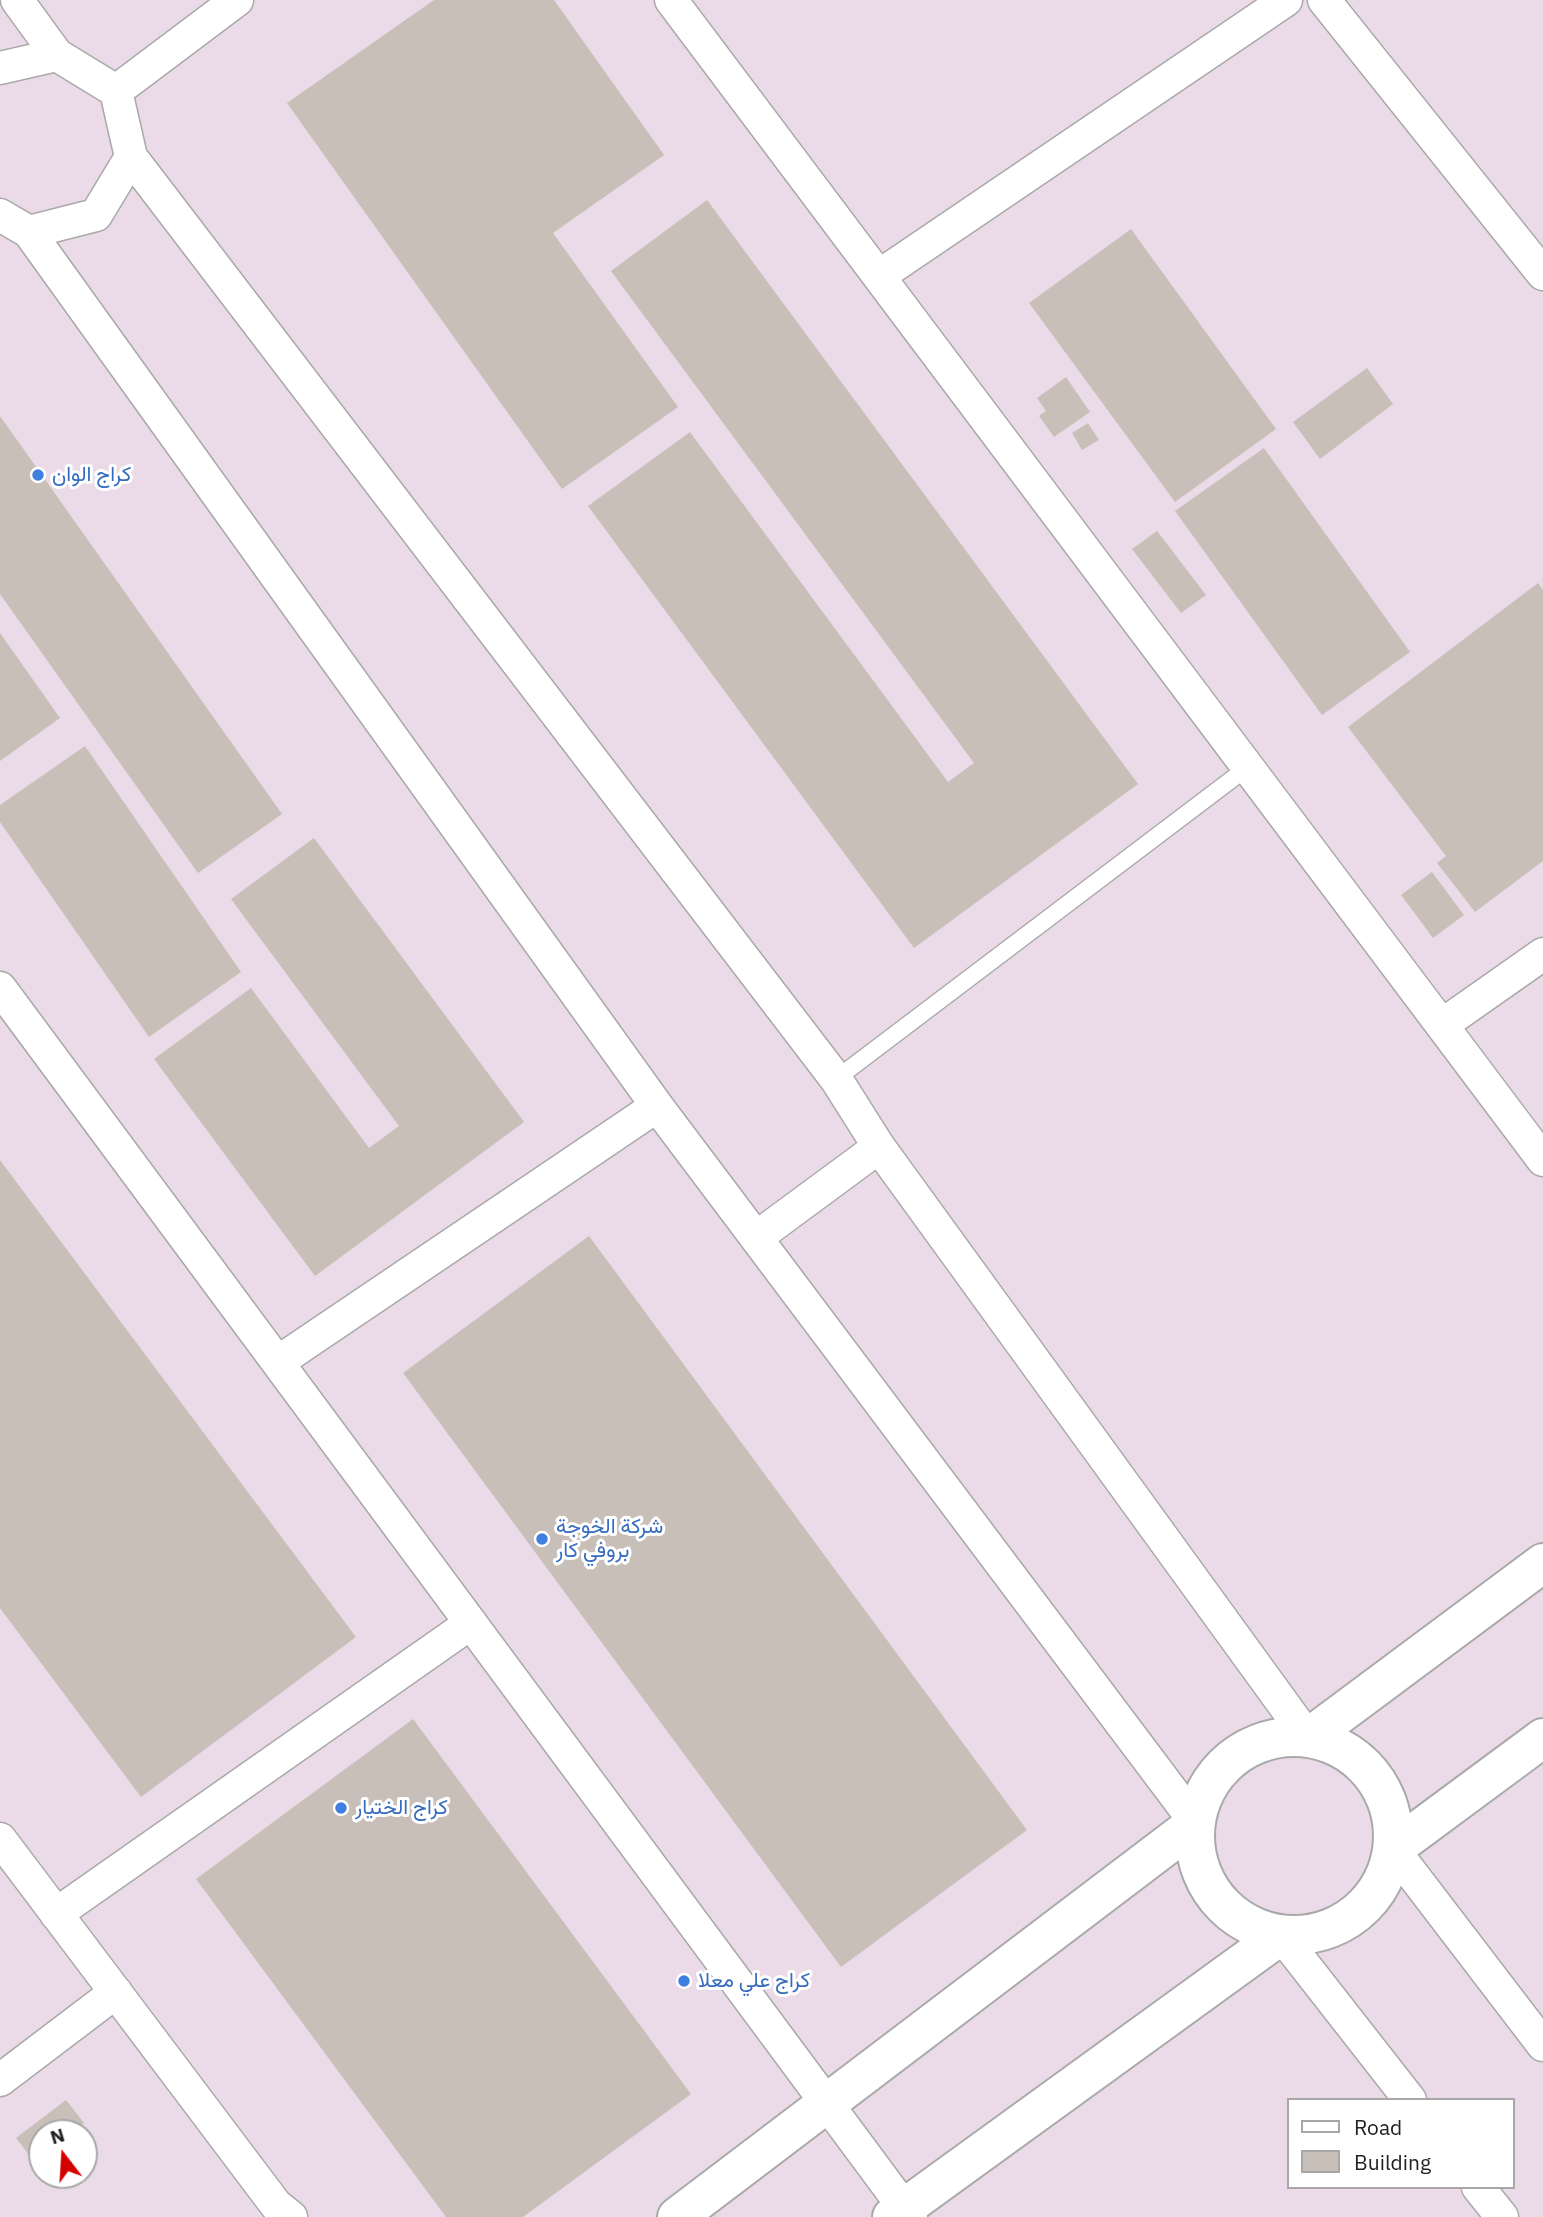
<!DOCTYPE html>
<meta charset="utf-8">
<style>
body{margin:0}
#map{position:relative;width:1543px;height:2217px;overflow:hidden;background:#f2efe9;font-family:"IBM Plex Sans",sans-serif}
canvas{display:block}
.legend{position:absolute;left:1287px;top:2098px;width:228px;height:91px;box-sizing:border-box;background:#fff;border:2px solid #a7a7a7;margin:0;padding:9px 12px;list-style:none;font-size:21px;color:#222}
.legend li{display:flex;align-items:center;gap:14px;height:35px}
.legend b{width:35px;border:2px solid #a7a7a7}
.north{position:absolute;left:28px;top:2119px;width:70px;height:70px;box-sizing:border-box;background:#fff;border:2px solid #a7a7a7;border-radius:50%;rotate:343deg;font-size:19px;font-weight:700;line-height:28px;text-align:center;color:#222}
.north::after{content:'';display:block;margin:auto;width:24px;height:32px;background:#d40000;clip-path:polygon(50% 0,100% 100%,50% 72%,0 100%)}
</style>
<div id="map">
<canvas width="1543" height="2217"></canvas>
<ul class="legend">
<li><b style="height:9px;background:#fff"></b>Road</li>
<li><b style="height:19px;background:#c7bfb8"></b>Building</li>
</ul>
<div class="north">N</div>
</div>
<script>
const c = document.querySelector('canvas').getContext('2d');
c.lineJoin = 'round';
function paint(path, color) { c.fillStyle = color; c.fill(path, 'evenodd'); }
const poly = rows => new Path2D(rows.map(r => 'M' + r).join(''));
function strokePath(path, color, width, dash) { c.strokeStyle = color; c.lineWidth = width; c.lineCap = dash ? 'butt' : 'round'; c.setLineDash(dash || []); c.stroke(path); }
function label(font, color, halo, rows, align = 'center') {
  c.font = font + ' "IBM Plex Sans",Vazirmatn,sans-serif'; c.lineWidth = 6; c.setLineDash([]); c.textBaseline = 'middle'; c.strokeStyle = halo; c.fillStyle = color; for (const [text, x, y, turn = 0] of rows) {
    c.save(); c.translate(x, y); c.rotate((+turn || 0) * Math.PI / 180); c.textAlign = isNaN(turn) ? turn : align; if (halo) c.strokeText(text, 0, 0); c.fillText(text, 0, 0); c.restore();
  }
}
paint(poly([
 [0,0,1543,0,1543,2217,0,2217],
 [1289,2100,1513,2100,1513,2187,1289,2187],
 [42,2133,84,2133,84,2175,42,2175]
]), '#ebdbe8');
paint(poly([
 [434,0,554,0,664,155,553,233,678,407,562,489,287,103],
 [707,200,1138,784,914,948,588,506,690,432,948,782,974,763,611,271],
 [1131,229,1276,429,1175,502,1029,303],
 [1367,368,1393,404,1320,459,1293,422],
 [1066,377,1090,412,1054,437,1039,416,1046,411,1037,398],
 [0,416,282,814,198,873,0,594],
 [1088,423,1099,440,1082,450,1072,433],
 [1264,448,1410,652,1322,715,1175,511],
 [1157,531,1206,595,1181,613,1132,549],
 [1538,583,1543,590,1543,861,1475,912,1437,863,1446,856,1348,727],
 [0,633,60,718,0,761],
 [85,746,241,972,149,1037,0,822,0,805],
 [314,838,524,1122,315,1276,154,1059,251,988,369,1148,399,1126,231,899],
 [1432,872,1464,915,1433,938,1401,895],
 [0,1160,356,1637,141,1797,0,1608],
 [589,1236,1027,1830,841,1967,403,1373],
 [413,1719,691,2094,523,2217,446,2217,196,1879],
 [66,2100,84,2123,71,2133,42,2133,42,2155,34,2161,16,2138]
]), '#c7bfb8');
const service = poly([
 [836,1079,1248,767]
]);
const minor = poly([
 [671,0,1543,1160],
 [1324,0,1543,274],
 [0,68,57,55],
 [116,91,237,0],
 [131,157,836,1079,879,1147,1308,1738],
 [0,215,29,232,96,215,131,157,116,91,57,55,17,0],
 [29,232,657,1106,1196,1823],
 [879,276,1286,0],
 [0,988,911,2217],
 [1442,1025,1543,954],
 [757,1237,879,1147],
 [278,1362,657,1106],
 [0,1839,276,2205,291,2217],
 [1393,1849,1543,2045],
 [56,1914,471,1623],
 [1281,1935,1410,2100],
 [0,2080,116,1992],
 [1478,2187,1502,2217]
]);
const tertiary = poly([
 '1195 1836a99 99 0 1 1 198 0a99 99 0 1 1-198 0Z',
 [1308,1738,1543,1563],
 [1393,1849,1543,1738],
 [677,2217,1196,1823],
 [892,2217,1281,1935]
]);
strokePath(service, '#a9a9a9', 19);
strokePath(minor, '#a9a9a9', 35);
strokePath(tertiary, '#a9a9a9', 42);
strokePath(service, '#fff', 16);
strokePath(minor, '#fff', 32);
strokePath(tertiary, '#fff', 38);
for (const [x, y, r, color] of [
 [38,475,7,"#3f7fe0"],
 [542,1539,7,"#3f7fe0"],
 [341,1808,7,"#3f7fe0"],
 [684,1981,7,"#3f7fe0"]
]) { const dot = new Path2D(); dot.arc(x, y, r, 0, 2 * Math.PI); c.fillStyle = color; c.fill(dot); strokePath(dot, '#fff', 2.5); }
label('21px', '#366cbe', '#fff', [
 ["كراج الوان",52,475],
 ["شركة الخوجة",556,1527],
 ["بروفي كار",556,1551],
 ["كراج الختيار",355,1808],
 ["كراج علي معلا",698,1981]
], 'left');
</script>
